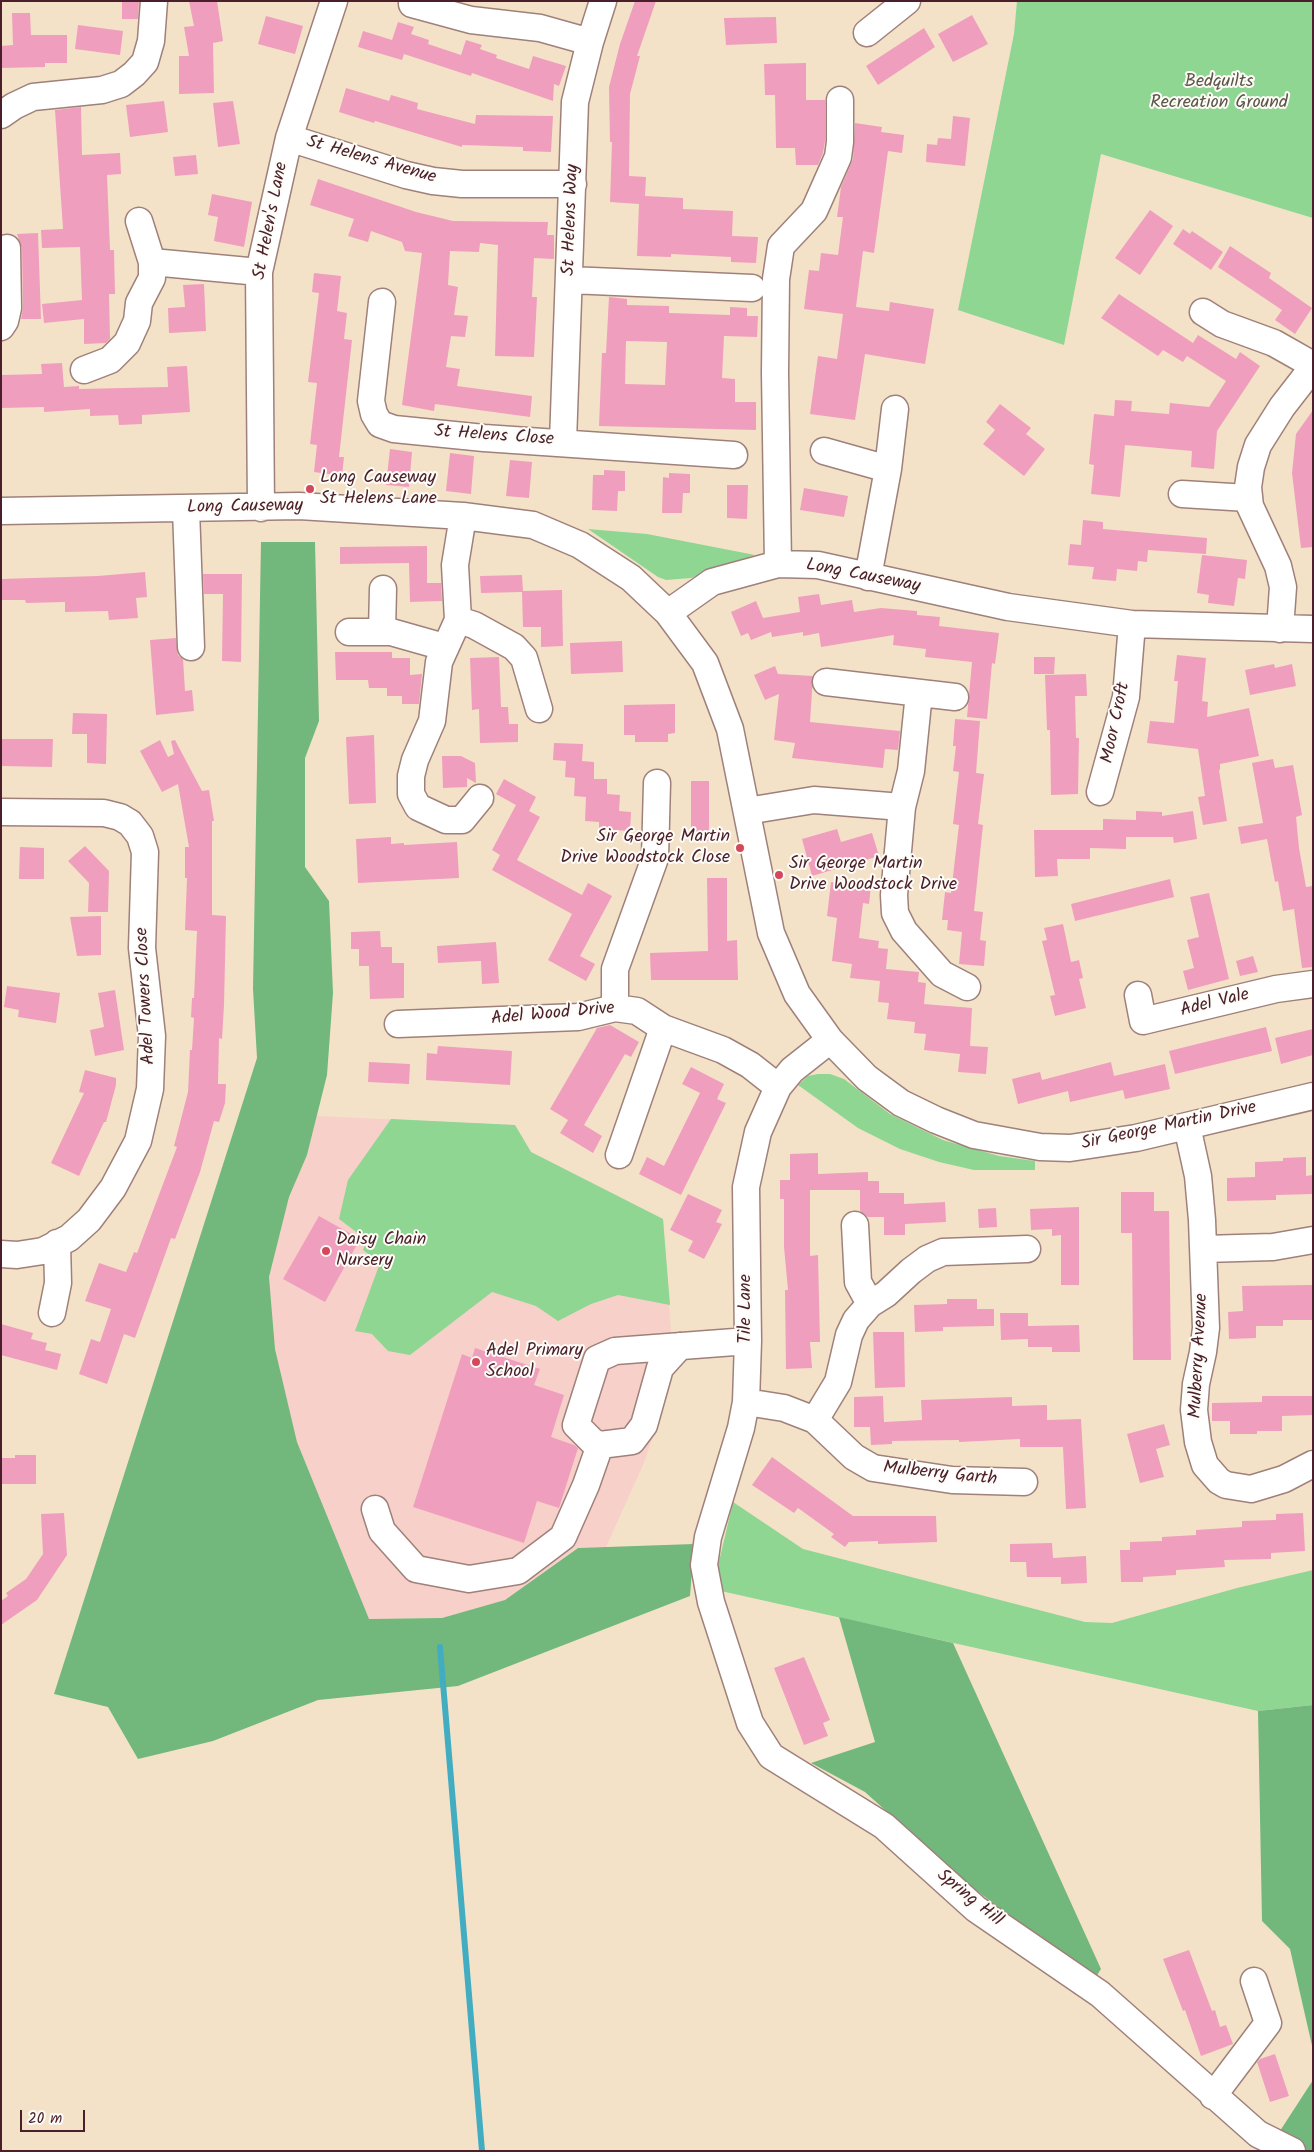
<!DOCTYPE html>
<style>
body{margin:0}
#map{position:relative;width:1314px;height:2152px;overflow:hidden;background:#f4e2c8;font-family:Kalam,sans-serif}
canvas{display:block}
.frame{position:absolute;inset:0;border:2px solid #4a1f2b;pointer-events:none}
.scale{position:absolute;left:20px;top:2110px;width:65px;height:22px;box-sizing:border-box;border:2px solid #4a1f2b;border-top:0;padding-left:6px;font-size:15px;line-height:18px;white-space:nowrap;color:#4a1f2b;-webkit-text-stroke:4px #fdfcf7;paint-order:stroke}
</style>
<div id="map">
<canvas width="1314" height="2152"></canvas>
<div class="frame"></div>
<div class="scale">20 m</div>
</div>
<script>
const c = document.querySelector('canvas').getContext('2d');
c.lineJoin = 'round';
function paint(path, color) { c.fillStyle = color; c.fill(path, 'evenodd'); }
const poly = rows => new Path2D(rows.map(r => 'M' + r).join(''));
function strokePath(path, color, width, dash) { c.strokeStyle = color; c.lineWidth = width; c.lineCap = dash ? 'butt' : 'round'; c.setLineDash(dash || []); c.stroke(path); }
function label(font, color, halo, rows, align = 'center') {
  c.font = font + ' Kalam,sans-serif'; c.lineWidth = 4; c.setLineDash([]); c.textBaseline = 'middle'; c.strokeStyle = halo; c.fillStyle = color; for (const [text, x, y, turn = 0] of rows) {
    c.save(); c.translate(x, y); c.rotate((+turn || 0) * Math.PI / 180); c.textAlign = isNaN(turn) ? turn : align; if (halo) c.strokeText(text, 0, 0); c.fillText(text, 0, 0); c.restore();
  }
}
paint(poly([
 [317,1116,515,1125,531,1152,663,1219,674,1374,644,1463,606,1547,577,1548,505,1600,442,1618,369,1619,297,1442,275,1349,269,1277,289,1197,307,1155]
]), '#f7d0c9');
paint(poly([
 [1017,1,1313,1,1313,218,1101,154,1064,345,958,310,1014,34],
 [588,529,647,534,755,555,691,578,666,580,658,577],
 [818,1074,830,1074,844,1079,890,1114,943,1140,999,1156,1035,1161,1035,1170,974,1170,939,1162,900,1149,858,1128,798,1085,808,1076],
 [391,1119,515,1125,531,1152,663,1219,670,1305,618,1295,591,1304,558,1321,536,1306,492,1292,410,1355,388,1351,372,1334,355,1331,380,1263,363,1250,367,1240,339,1219,348,1180],
 [733,1502,803,1549,1085,1622,1112,1623,1237,1588,1313,1570,1313,1705,1258,1711,721,1591,718,1566]
]), '#8ed691');
paint(poly([
 [261,542,315,542,319,721,305,758,305,867,329,901,333,993,327,1075,307,1155,289,1197,269,1277,275,1349,297,1442,369,1619,442,1618,505,1600,578,1548,694,1544,690,1596,458,1686,318,1700,213,1741,138,1759,108,1707,54,1694,257,1058,253,989],
 [839,1617,953,1643,1101,1969,1094,1980,964,1881,865,1792,811,1763,875,1742],
 [1313,1705,1313,2050,1290,1949,1262,1921,1258,1711],
 [1313,2080,1313,2151,1308,2151,1278,2134]
]), '#72b77b');
strokePath(poly([
 [440,1647,482,2151]
]), '#42adc1', 6);
paint(poly([
 [122,1,139,1,138,19,122,19],
 [189,1,217,1,223,41,213,43,214,93,179,94,179,56,189,56,184,27,194,26],
 [635,1,656,1,637,56,640,56,630,94,629,176,646,177,645,196,683,198,683,209,733,211,732,236,758,237,756,263,731,262,731,257,671,254,671,257,637,256,639,204,610,202,612,142,610,142,609,87,620,44],
 [12,13,30,13,31,35,67,35,67,63,45,63,45,67,1,68,1,46,13,45],
 [972,15,988,44,953,62,938,34],
 [266,16,303,26,295,54,258,44],
 [776,17,777,43,726,45,724,18],
 [398,22,414,27,411,34,429,40,428,44,461,55,466,40,482,45,480,49,497,55,496,58,529,69,533,56,566,66,559,86,554,84,553,101,472,73,471,76,404,54,402,60,358,47,363,31,392,40],
 [78,25,123,31,120,55,75,49],
 [924,28,935,47,878,85,866,66],
 [806,63,806,100,825,100,825,141,823,153,818,165,796,165,795,148,776,148,775,95,765,95,764,64],
 [346,88,389,101,391,95,418,103,417,109,475,124,476,115,553,116,551,152,523,151,523,147,462,145,462,147,375,121,374,123,339,112],
 [164,101,168,132,130,137,126,105],
 [233,101,240,144,218,147,213,103],
 [81,107,82,155,120,153,121,174,107,175,110,250,114,250,115,294,109,294,110,339,106,343,84,344,84,319,44,323,42,304,82,300,80,247,42,248,41,230,63,229,55,110],
 [953,116,970,118,965,166,926,162,927,144,937,145,938,138,951,139],
 [855,123,882,127,881,132,904,135,902,153,888,151,874,253,863,251,856,307,889,311,890,302,934,309,925,364,865,354,855,420,810,414,818,356,837,359,843,314,804,309,809,270,819,271,821,253,838,255,843,217,837,217,841,187,853,159],
 [196,155,198,174,175,176,173,157],
 [318,179,416,212,453,221,548,222,547,235,554,235,554,259,534,258,532,297,537,297,534,357,495,356,498,245,480,243,479,252,450,251,448,285,458,287,454,315,468,316,465,337,451,336,446,367,460,369,457,386,532,396,530,417,435,404,434,411,402,405,422,253,405,251,402,242,371,231,368,242,348,236,354,219,310,205],
 [212,194,252,202,244,247,214,241,218,217,208,215],
 [1150,210,1173,226,1140,275,1115,258],
 [1183,229,1190,234,1192,231,1223,252,1211,270,1173,244],
 [38,233,41,319,21,319,23,308,22,248,17,234],
 [1230,246,1271,273,1269,278,1312,308,1295,334,1275,320,1282,310,1218,267],
 [314,273,341,276,337,311,347,313,344,339,352,340,339,457,344,457,342,476,314,472,317,445,310,444,317,383,308,382,319,293,312,292],
 [204,284,206,331,169,333,168,308,185,307,183,285],
 [1119,294,1193,343,1198,335,1236,359,1240,352,1260,366,1217,431,1214,469,1191,467,1192,451,1125,445,1120,497,1091,494,1094,465,1089,464,1094,414,1114,416,1115,400,1132,401,1131,411,1169,414,1170,403,1209,407,1226,381,1187,356,1183,362,1163,350,1158,356,1101,318],
 [609,297,627,299,627,305,669,306,669,313,730,315,730,307,747,308,747,316,758,316,757,337,724,336,722,378,735,379,735,402,756,402,756,430,599,426,602,353,606,353],
 [626,341,667,342,665,385,625,384],
 [62,363,64,387,79,386,79,389,168,387,167,367,187,366,190,412,142,415,142,424,119,425,118,415,90,416,90,409,44,412,44,407,1,408,1,375,42,374,41,364],
 [1000,404,1031,428,1026,434,1045,449,1024,476,983,444,995,430,986,422],
 [1313,410,1313,547,1301,548,1292,473,1296,434],
 [390,449,412,452,409,487,386,485],
 [450,453,474,456,471,494,446,491],
 [510,460,532,462,529,498,506,496],
 [604,470,625,471,625,491,618,491,617,511,592,510,593,475,604,475],
 [669,473,690,474,690,493,683,493,682,513,662,513,663,477,669,478],
 [727,485,748,485,747,519,727,518],
 [804,488,848,496,844,517,800,510],
 [1083,520,1103,522,1103,529,1207,538,1206,554,1148,550,1147,562,1138,561,1137,571,1117,569,1116,581,1092,579,1094,567,1068,565,1070,544,1081,545],
 [427,546,427,583,441,583,442,601,410,602,409,563,340,564,340,547],
 [1202,555,1247,560,1245,579,1238,578,1234,606,1208,603,1209,595,1197,593],
 [145,572,147,597,136,598,138,618,109,620,108,611,65,612,65,602,26,603,25,600,1,600,1,579,98,576],
 [203,574,242,574,241,662,222,661,223,594,204,594],
 [522,575,523,591,562,590,563,646,541,647,541,627,523,627,522,592,481,593,480,576],
 [819,594,821,605,852,600,854,612,881,608,917,611,917,615,940,617,939,626,999,633,995,664,992,663,987,719,967,717,972,662,925,657,926,649,893,645,894,635,821,647,819,633,803,636,803,632,772,637,771,632,751,640,748,633,741,636,731,612,756,601,763,618,800,612,798,597],
 [176,638,178,655,183,659,185,691,192,690,194,711,156,715,150,640],
 [622,641,623,672,571,674,570,643],
 [335,652,392,652,392,658,410,658,410,675,422,674,419,704,402,704,402,696,387,696,387,688,369,688,368,680,336,680],
 [1177,655,1206,658,1202,701,1208,702,1207,717,1249,708,1259,756,1220,764,1220,770,1219,770,1227,821,1203,825,1198,797,1205,796,1198,749,1147,743,1150,721,1174,723,1178,681,1174,681],
 [499,657,501,707,508,707,509,724,518,724,518,742,480,743,479,709,472,710,470,658],
 [1034,657,1055,657,1054,674,1034,674],
 [1274,664,1275,668,1292,664,1296,686,1250,695,1245,670],
 [775,666,778,674,813,676,810,722,900,731,898,750,885,749,883,768,792,758,795,743,774,740,779,694,765,700,754,675],
 [1086,674,1087,696,1075,696,1076,738,1079,738,1078,794,1051,795,1050,730,1047,730,1045,675],
 [675,704,675,733,668,734,668,742,635,742,635,735,624,735,624,705],
 [73,713,107,714,106,764,87,763,87,734,72,734],
 [955,719,980,721,976,773,984,774,978,824,983,825,974,911,983,912,980,940,986,941,984,966,959,964,962,932,947,930,948,920,942,920,945,892,951,893,959,825,953,824,959,772,953,771,956,746,953,746],
 [374,735,376,803,349,804,346,737],
 [1,739,53,739,52,767,1,766],
 [160,740,168,757,174,754,171,741,175,740,202,791,209,790,214,821,212,821,212,915,226,916,224,1005,222,1039,219,1038,218,1084,226,1084,225,1103,219,1122,214,1121,200,1172,175,1239,171,1238,135,1338,124,1334,107,1384,79,1374,91,1339,100,1342,111,1309,85,1301,99,1263,126,1272,134,1252,137,1253,177,1147,174,1146,188,1092,190,1050,192,1050,194,1018,191,1017,192,998,194,998,197,931,185,930,187,878,185,878,185,847,189,847,178,784,162,792,140,751],
 [554,743,583,744,582,761,594,762,594,779,607,779,607,794,620,795,619,811,631,812,630,831,599,829,599,822,585,821,586,797,574,796,575,778,565,777,566,761,553,760],
 [442,756,461,756,475,763,476,783,467,778,467,787,443,788],
 [1273,759,1275,768,1293,765,1302,815,1296,817,1299,848,1306,887,1313,886,1313,967,1302,968,1294,909,1283,911,1278,881,1275,882,1267,839,1241,844,1238,827,1263,823,1252,763],
 [504,779,536,797,529,811,540,817,517,860,582,895,588,883,612,896,580,956,595,964,586,981,548,960,572,914,492,870,500,855,492,850,516,805,496,794],
 [691,781,709,781,709,841,691,841],
 [1136,811,1162,812,1162,816,1193,811,1197,839,1174,843,1173,837,1126,837,1126,849,1090,848,1090,859,1057,859,1058,876,1035,877,1034,830,1103,830,1103,819,1136,820],
 [837,829,841,842,872,833,879,856,812,876,802,839],
 [391,837,391,844,404,843,404,845,457,842,459,878,358,883,356,839],
 [85,846,109,871,108,912,88,912,89,883,68,861],
 [20,847,44,848,44,879,19,879],
 [707,878,727,878,727,941,737,940,738,980,651,980,650,953,708,951],
 [1170,879,1174,897,1075,921,1071,904],
 [831,882,871,886,869,904,863,903,859,938,879,941,878,948,888,949,886,969,919,972,918,982,926,983,924,1004,972,1008,970,1046,988,1047,986,1074,958,1072,960,1054,924,1050,926,1034,914,1033,915,1022,887,1019,889,1003,878,1002,880,981,850,978,852,964,832,961,837,918,827,916],
 [1209,893,1229,979,1188,990,1183,971,1194,968,1187,940,1199,937,1190,897],
 [101,916,101,955,77,956,70,917],
 [1063,924,1071,962,1079,960,1083,978,1079,979,1086,1008,1055,1016,1050,996,1055,995,1042,941,1047,940,1044,928],
 [380,931,381,947,392,947,392,963,404,963,404,998,370,999,369,966,359,966,359,949,351,949,351,932],
 [496,942,499,983,482,984,481,961,438,963,437,946],
 [1253,956,1258,972,1240,976,1236,961],
 [7,986,60,993,56,1023,18,1017,19,1010,4,1007],
 [115,990,124,1050,95,1056,90,1030,104,1027,98,993],
 [610,1025,639,1042,631,1057,625,1054,584,1125,602,1136,593,1153,560,1133,568,1120,550,1109,597,1028],
 [1266,1027,1272,1051,1175,1074,1169,1051],
 [1313,1029,1313,1055,1281,1064,1275,1038],
 [438,1046,512,1051,510,1085,426,1080,427,1053,437,1054],
 [369,1062,410,1064,409,1084,368,1082],
 [1111,1062,1114,1076,1165,1064,1170,1089,1125,1099,1123,1090,1070,1102,1068,1091,1018,1104,1012,1079,1040,1072,1042,1080],
 [691,1067,724,1084,717,1099,726,1103,681,1195,639,1174,647,1157,664,1166,700,1093,682,1084],
 [85,1070,116,1078,116,1085,106,1122,104,1122,79,1176,51,1163,84,1093,79,1092],
 [818,1153,818,1174,868,1172,868,1181,879,1181,879,1193,904,1193,904,1204,945,1202,946,1222,905,1224,905,1235,884,1235,884,1217,868,1217,860,1211,860,1190,810,1190,810,1256,818,1255,820,1342,810,1342,812,1368,786,1369,785,1290,788,1290,784,1247,784,1199,780,1199,780,1180,790,1180,790,1154],
 [1306,1157,1306,1176,1313,1175,1313,1194,1276,1195,1276,1200,1227,1201,1227,1178,1255,1177,1255,1162,1283,1161,1283,1158],
 [1121,1192,1154,1192,1154,1211,1169,1211,1171,1360,1133,1360,1132,1233,1121,1233],
 [688,1194,722,1210,716,1222,722,1224,704,1259,688,1251,693,1241,670,1230],
 [1079,1207,1079,1285,1061,1285,1061,1235,1052,1236,1052,1229,1031,1230,1030,1209],
 [996,1208,997,1227,979,1228,978,1209],
 [319,1216,360,1239,325,1302,283,1279],
 [1313,1285,1313,1320,1283,1320,1283,1326,1256,1326,1256,1338,1229,1339,1228,1312,1243,1311,1242,1286],
 [947,1299,977,1299,977,1309,994,1309,994,1326,943,1327,943,1331,915,1332,914,1305,947,1304],
 [1000,1313,1028,1313,1028,1326,1079,1325,1080,1352,1052,1352,1052,1347,1028,1347,1028,1339,1001,1340],
 [1,1324,33,1333,31,1339,47,1343,45,1350,61,1354,57,1370,1,1355],
 [873,1332,904,1332,905,1387,875,1388],
 [475,1348,540,1369,534,1385,564,1395,551,1437,574,1445,578,1448,559,1508,537,1501,524,1543,413,1507,462,1354,472,1358],
 [883,1396,884,1422,922,1420,921,1400,1012,1397,1012,1406,1047,1405,1047,1420,1081,1419,1086,1508,1066,1509,1063,1447,1020,1447,1020,1439,959,1442,959,1440,892,1441,892,1444,871,1445,870,1427,854,1427,854,1397],
 [1262,1396,1313,1396,1313,1415,1282,1416,1282,1431,1257,1431,1257,1434,1230,1434,1230,1421,1212,1421,1212,1403,1262,1402],
 [1164,1424,1170,1445,1156,1449,1164,1477,1140,1483,1127,1434],
 [15,1455,36,1455,36,1484,1,1484,1,1458,15,1458],
 [772,1457,853,1516,936,1516,937,1542,878,1544,878,1541,849,1542,845,1547,831,1537,834,1534,798,1508,794,1513,752,1485],
 [64,1513,67,1555,37,1600,1,1625,1,1601,8,1596,6,1593,26,1579,43,1554,41,1514],
 [1303,1513,1305,1551,1271,1553,1271,1559,1224,1560,1225,1567,1176,1570,1176,1575,1143,1577,1143,1582,1121,1582,1120,1550,1130,1550,1130,1542,1162,1541,1162,1537,1196,1535,1196,1530,1242,1527,1242,1521,1276,1520,1276,1514],
 [1052,1543,1053,1558,1086,1556,1087,1583,1061,1584,1061,1577,1027,1577,1026,1562,1010,1562,1010,1544],
 [804,1657,830,1720,823,1723,828,1736,804,1745,774,1668],
 [1189,1950,1212,2011,1215,2010,1220,2027,1226,2025,1233,2044,1201,2056,1185,2010,1183,2011,1163,1959],
 [1275,2054,1289,2096,1270,2102,1257,2062,1260,2059]
]), '#f09ebd');
const minor = poly([
 [412,4,471,20,540,28,590,42],
 [867,33,907,1],
 [1,115,14,106,33,97,102,90,121,84,134,74,145,62,151,41,154,1],
 [289,138,406,175,433,181,462,184,573,184],
 [152,262,259,272],
 [570,280,752,288],
 [382,302,371,401,374,414,380,424,394,429,484,438,734,455],
 [1203,312,1222,324,1274,343,1313,365],
 [1,327,5,321,8,308,7,248],
 [84,370,110,360,127,343,137,321,139,303,152,278,152,262,139,221],
 [563,442,575,102,590,42,603,1],
 [824,451,888,469],
 [1182,494,1248,498],
 [261,508,259,272,289,138,334,1],
 [186,509,191,647],
 [1,511,299,506,463,516,533,525,580,545,631,578,668,613,705,663,730,729,771,933,797,994,830,1040,867,1078,901,1103,936,1120,974,1135,1040,1147,1070,1148,1136,1138,1313,1096],
 [463,516,455,565,458,620,439,662,432,721,415,760,411,776,411,794,418,807,446,820,462,820,480,798],
 [778,564,775,373,776,279,781,246,814,211,838,157,840,142,840,100],
 [868,577,888,469,895,409],
 [668,613,712,582,778,564,818,565,1008,607,1132,624,1313,629],
 [458,620,474,625,514,647,524,658,539,709],
 [1280,629,1283,587,1278,566,1250,506,1248,487,1251,467,1258,445,1282,407,1313,367],
 [382,631,383,589],
 [349,632,391,632,444,647],
 [826,682,955,697],
 [919,693,911,771,902,807,894,895,895,913,904,931,942,974,967,987],
 [1100,792,1126,697,1132,624],
 [747,811,814,800,902,807],
 [1,812,104,813,120,817,130,823,140,836,145,852,142,948,152,1036,150,1089,138,1141,113,1188,89,1220,69,1238,43,1251,17,1255,1,1254],
 [1138,995,1143,1021,1276,989,1313,984],
 [615,1008,615,969,655,858,657,783],
 [398,1024,578,1017,615,1008,637,1011,663,1028,723,1050,750,1065,778,1087],
 [830,1040,792,1070,778,1087,758,1132,746,1187,748,1341,746,1402,741,1428,708,1537,704,1565,711,1602,750,1723,771,1756,884,1826,976,1909,1100,1994,1258,2134,1292,2151],
 [1187,1126,1198,1176,1202,1220,1206,1328,1203,1352,1196,1384,1194,1410,1198,1442,1205,1465,1219,1481,1226,1485,1251,1489,1284,1479,1313,1464],
 [619,1155,663,1028],
 [855,1225,858,1282,870,1304],
 [1204,1249,1273,1247,1313,1240],
 [52,1313,58,1283,57,1243],
 [746,1402,784,1408,815,1420,854,1457,873,1468,952,1480,1024,1482],
 [815,1420,838,1382,849,1335,856,1320,870,1304,886,1294,911,1271,927,1259,943,1252,1027,1249],
 [600,1445,632,1441,644,1425,660,1368,680,1346],
 [375,1509,382,1531,416,1569,469,1579,518,1571,563,1537,586,1485,600,1445,593,1442,576,1425,597,1359,615,1351,748,1341],
 [1213,2096,1268,2023,1254,1981]
]);
strokePath(minor, '#9f807a', 29);
strokePath(minor, '#fff', 26);
for (const [x, y, r, color] of [
 [310,489,5,"#d1495b"],
 [740,848,5,"#d1495b"],
 [779,875,5,"#d1495b"],
 [326,1251,5,"#d1495b"],
 [476,1362,5,"#d1495b"]
]) { const dot = new Path2D(); dot.arc(x, y, r, 0, 2 * Math.PI); c.fillStyle = color; c.fill(dot); strokePath(dot, '#fdfcf7', 2); }
label('18px', '#5e564a', '#fdfcf7', [
 ["Bedquilts",1219,83],
 ["Recreation Ground",1219,104]
]);
label('18px', '#4a1f2b', '#fdfcf7', [
 ["St Helens Avenue",371,161,16],
 ["St Helens Way",572,220,-88],
 ["St Helen's Lane",272,221,-79],
 ["St Helens Close",494,437,4],
 ["Long Causeway",245,508,-1],
 ["Long Causeway",863,577,11],
 ["Moor Croft",1117,723,-78],
 ["Adel Towers Close",147,996,-93],
 ["Adel Vale",1215,1004,-14],
 ["Adel Wood Drive",553,1015,-5],
 ["Sir George Martin Drive",1169,1127,-12],
 ["Tile Lane",747,1309,-90],
 ["Mulberry Avenue",1200,1356,-87],
 ["Mulberry Garth",940,1475,6],
 ["Spring Hill",969,1899,39]
]);
label('18px', '#4a1f2b', '#fdfcf7', [
 ["Long Causeway",320,479],
 ["St Helens Lane",320,500],
 ["Sir George Martin",730,838,"right"],
 ["Drive Woodstock Close",730,859,"right"],
 ["Sir George Martin",789,865],
 ["Drive Woodstock Drive",789,886],
 ["Daisy Chain",336,1241],
 ["Nursery",336,1262],
 ["Adel Primary",486,1352],
 ["School",486,1373]
], 'left');
</script>
